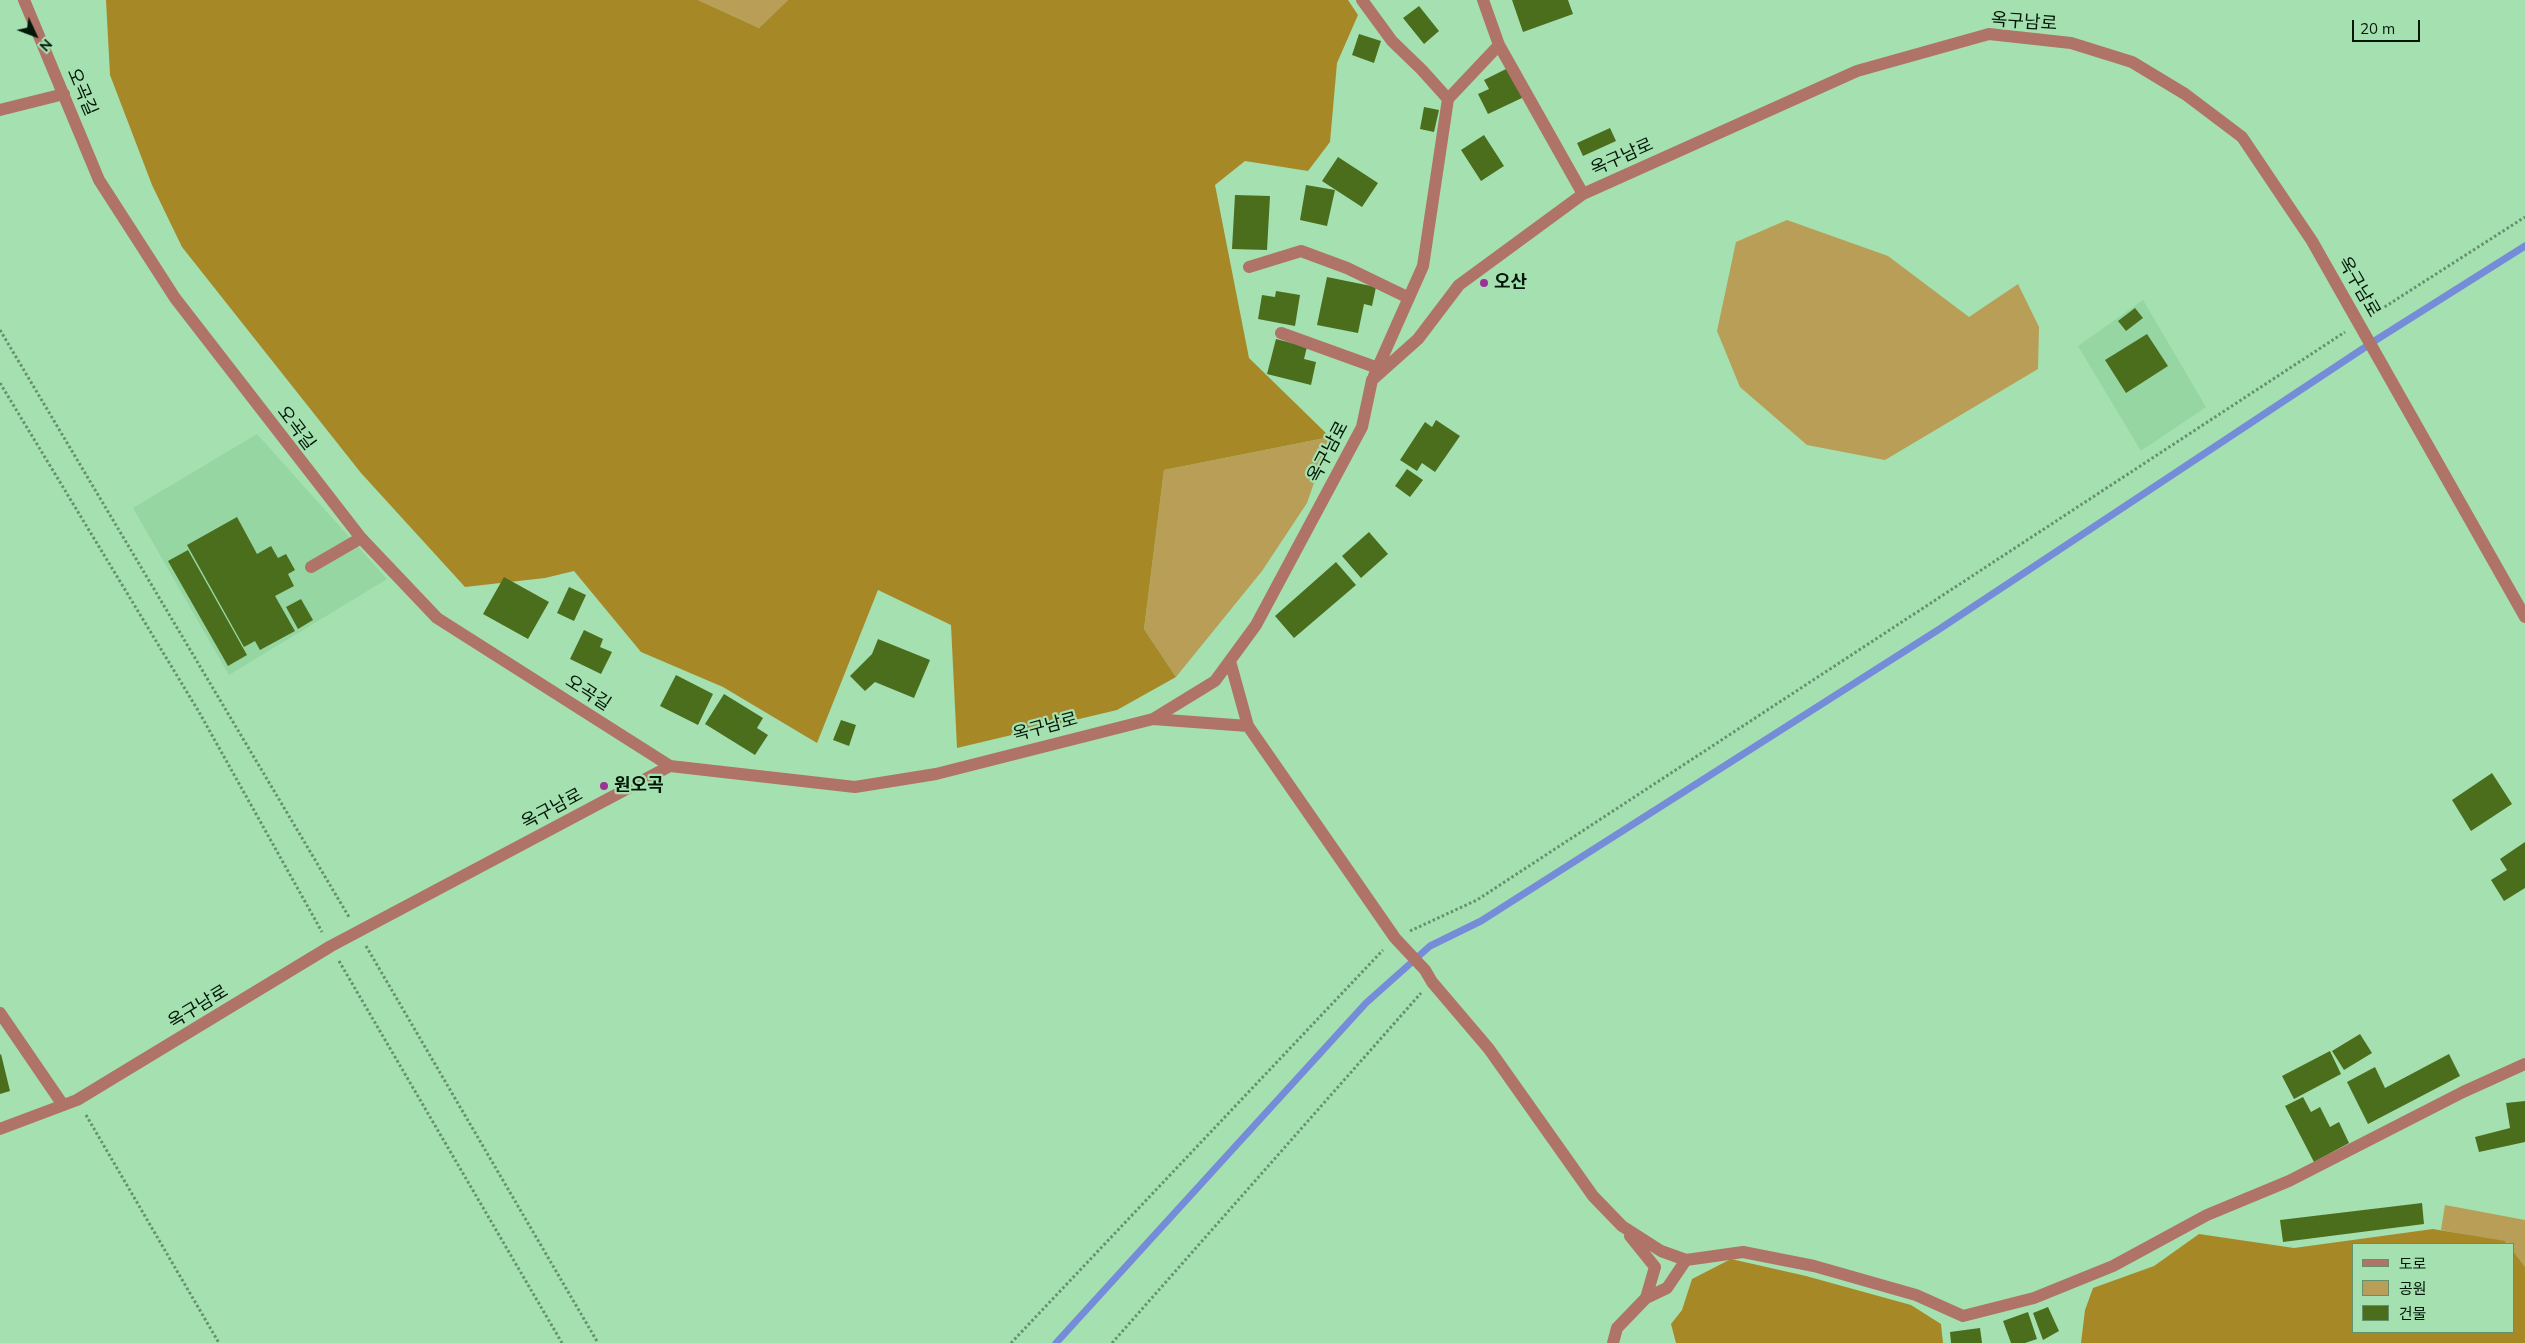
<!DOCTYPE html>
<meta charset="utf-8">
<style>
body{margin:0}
#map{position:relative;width:2525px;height:1343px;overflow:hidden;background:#a5e0b1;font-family:Mulish,"Noto Sans KR",sans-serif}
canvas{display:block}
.legend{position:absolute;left:2352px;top:1243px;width:162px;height:90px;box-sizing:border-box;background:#a5e0b1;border:1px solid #64906d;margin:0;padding:6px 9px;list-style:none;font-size:15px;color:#021707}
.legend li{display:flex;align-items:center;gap:10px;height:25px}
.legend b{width:25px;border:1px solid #64906d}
.north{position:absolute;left:10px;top:10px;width:50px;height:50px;-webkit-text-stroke:4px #a5e0b1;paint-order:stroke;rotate:133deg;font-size:14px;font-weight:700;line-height:20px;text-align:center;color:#021707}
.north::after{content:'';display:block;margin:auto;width:18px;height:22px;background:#021707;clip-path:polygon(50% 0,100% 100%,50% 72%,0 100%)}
.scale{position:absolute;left:2352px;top:20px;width:68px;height:22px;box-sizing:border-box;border:2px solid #021707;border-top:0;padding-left:6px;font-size:15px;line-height:18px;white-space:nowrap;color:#021707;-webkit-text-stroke:4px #a5e0b1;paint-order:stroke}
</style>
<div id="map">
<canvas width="2525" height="1343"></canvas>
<ul class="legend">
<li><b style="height:6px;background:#b07368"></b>도로</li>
<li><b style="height:14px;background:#b89e56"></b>공원</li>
<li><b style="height:14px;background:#4a6e1c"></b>건물</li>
</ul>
<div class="north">N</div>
<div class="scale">20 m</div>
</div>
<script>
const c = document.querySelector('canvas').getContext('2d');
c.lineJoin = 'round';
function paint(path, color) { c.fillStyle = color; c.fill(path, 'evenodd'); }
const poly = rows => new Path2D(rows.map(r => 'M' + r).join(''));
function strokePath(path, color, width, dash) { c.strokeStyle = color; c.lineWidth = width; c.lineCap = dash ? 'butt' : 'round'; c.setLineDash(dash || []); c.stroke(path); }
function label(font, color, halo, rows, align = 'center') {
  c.font = font + ' Mulish,"Noto Sans KR",sans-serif'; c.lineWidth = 4.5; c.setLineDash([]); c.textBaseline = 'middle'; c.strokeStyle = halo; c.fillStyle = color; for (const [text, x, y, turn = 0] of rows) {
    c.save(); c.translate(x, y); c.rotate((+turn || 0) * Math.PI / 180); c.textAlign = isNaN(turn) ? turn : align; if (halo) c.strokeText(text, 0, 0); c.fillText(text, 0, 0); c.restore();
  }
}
paint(poly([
 [2143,300,2206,407,2141,451,2078,346],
 [257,434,387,579,229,675,133,508]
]), '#95d6a3');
paint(poly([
 [698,0,788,0,759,28],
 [1787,220,1888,256,1969,317,2018,284,2039,327,2038,369,1885,460,1807,445,1740,387,1717,331,1736,242],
 [1330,437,1307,503,1262,571,1176,677,1144,629,1164,470],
 [2445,1205,2525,1220,2525,1267,2514,1252,2514,1244,2441,1230]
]), '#b89e56');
paint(poly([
 [106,0,698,0,759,28,788,0,1348,0,1358,15,1337,63,1330,142,1308,171,1245,161,1215,185,1249,358,1330,437,1164,470,1144,629,1176,677,1117,710,957,748,951,625,878,590,817,743,723,687,641,652,574,571,545,578,465,587,361,473,182,247,152,185,110,75],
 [2433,1229,2505,1241,2507,1244,2354,1244,2354,1332,2514,1332,2514,1252,2525,1267,2525,1343,2081,1343,2085,1310,2093,1288,2154,1266,2199,1234,2294,1248],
 [1731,1259,1806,1276,1911,1305,1941,1324,1943,1343,1676,1343,1671,1324,1682,1310,1692,1279]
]), '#a78827');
strokePath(poly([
 [1056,1343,1366,1003,1430,946,1481,921,1938,630,2376,340,2525,246]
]), '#758cd8', 7);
paint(poly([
 [1512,0,1568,0,1573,14,1523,32],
 [1419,6,1439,31,1424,44,1403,18],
 [1359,34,1381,41,1374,63,1352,55],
 [1510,67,1524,97,1488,114,1478,94,1489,89,1484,80],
 [1424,107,1439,110,1434,132,1420,129],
 [1610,128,1616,141,1583,156,1577,143],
 [1484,135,1504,166,1481,181,1461,150],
 [1338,157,1378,183,1362,207,1322,181],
 [1306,185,1335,190,1327,226,1300,220],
 [1235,195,1270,196,1267,250,1232,249],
 [1327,277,1376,287,1372,306,1364,304,1358,333,1317,325],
 [1276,291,1300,295,1295,326,1258,319,1262,295,1275,297],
 [2135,308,2143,318,2126,331,2118,321],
 [2147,334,2168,366,2126,393,2105,360],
 [1276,339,1307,347,1304,359,1316,362,1311,385,1267,374],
 [1436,420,1460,436,1435,472,1422,463,1417,471,1400,460,1425,422,1432,427],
 [1407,469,1423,480,1410,497,1395,486],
 [237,517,257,554,271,546,278,558,286,554,295,570,288,574,294,586,275,596,295,631,260,650,255,641,244,647,187,545],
 [1369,532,1388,554,1361,578,1342,556],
 [188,550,247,655,228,666,168,561],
 [1336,562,1356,585,1294,638,1275,616],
 [504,577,549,602,528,639,483,614],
 [569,587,586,595,574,621,557,613],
 [301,599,313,620,298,629,286,607],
 [584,630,603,639,600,647,612,652,601,674,570,659],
 [878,639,930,660,914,698,875,682,865,691,850,676,872,654],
 [676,675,713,694,698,725,660,706],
 [724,694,763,718,757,728,768,735,755,755,705,724],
 [841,720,856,725,849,746,833,740],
 [2492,773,2512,804,2471,831,2452,800],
 [2525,842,2525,888,2504,901,2491,880,2507,870,2500,859],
 [2360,1034,2372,1053,2344,1070,2332,1051],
 [2330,1051,2341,1074,2294,1099,2282,1076],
 [1,1054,10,1091,0,1094,0,1055],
 [2449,1054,2460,1076,2368,1124,2347,1082,2375,1067,2385,1088],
 [2303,1097,2311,1112,2320,1107,2330,1127,2339,1122,2349,1143,2314,1162,2285,1106],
 [2525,1101,2525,1142,2479,1152,2475,1137,2510,1128,2506,1103],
 [2422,1203,2424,1224,2283,1242,2280,1220],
 [2048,1307,2059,1331,2043,1340,2033,1313],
 [2028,1312,2037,1339,2025,1343,2011,1343,2003,1321],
 [1980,1328,1982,1343,1951,1343,1950,1332]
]), '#4a6e1c');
strokePath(poly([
 [2372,315,2525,217],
 [0,330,349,917],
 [0,383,199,712,322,932],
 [1410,931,1477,900,2345,332],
 [366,946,598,1343],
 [339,961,562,1343],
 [86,1115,219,1343],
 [1011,1343,1383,950],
 [1112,1343,1421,993]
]), '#65916e', 3, [2.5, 2.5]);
strokePath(poly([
 [311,567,361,538]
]), '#b07368', 12);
strokePath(poly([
 [24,0,99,180,175,298,361,538,437,618,670,766],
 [1362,0,1392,41,1422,70,1448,99,1423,266,1374,376],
 [1483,0,1499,45,1583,194],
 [1448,99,1499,45],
 [0,110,64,94],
 [1249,267,1301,251,1347,268,1409,298],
 [1281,333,1378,368],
 [1230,661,1248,726,1395,938,1425,970,1432,982,1489,1049,1593,1196,1622,1226,1661,1251,1686,1260,1743,1252,1814,1266,1916,1295,1963,1316,2034,1298,2113,1266,2207,1215,2289,1181,2463,1092,2525,1064],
 [1153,719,1248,726],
 [0,1013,63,1105],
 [0,1129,77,1100,331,946,670,766,855,787,936,774,1153,719,1215,681,1256,625,1362,427,1372,380,1418,339,1459,285,1583,194,1857,71,1989,34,2071,43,2132,62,2185,94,2242,137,2312,241,2525,617],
 [1630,1236,1655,1267,1646,1298],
 [1613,1343,1617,1328,1646,1298,1667,1288,1686,1260]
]), '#b07368', 12);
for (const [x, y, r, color] of [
 [1484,283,5,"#9b3295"],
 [604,786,5,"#9b3295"]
]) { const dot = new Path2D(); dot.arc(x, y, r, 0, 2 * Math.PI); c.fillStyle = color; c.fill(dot); strokePath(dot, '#a5e0b1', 2); }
label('18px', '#021707', '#a5e0b1', [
 ["옥구남로",2024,22,4],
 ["오곡길",82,92,67],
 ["옥구남로",1622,157,-24],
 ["옥구남로",2359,287,60],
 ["오곡길",296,428,53],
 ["옥구남로",1328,452,-62],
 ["오곡길",588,693,33],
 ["옥구남로",1045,727,-15],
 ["옥구남로",552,809,-28],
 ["옥구남로",198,1007,-31]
]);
label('bold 18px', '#021707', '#a5e0b1', [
 ["오산",1494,283],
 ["원오곡",614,786]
], 'left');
</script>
